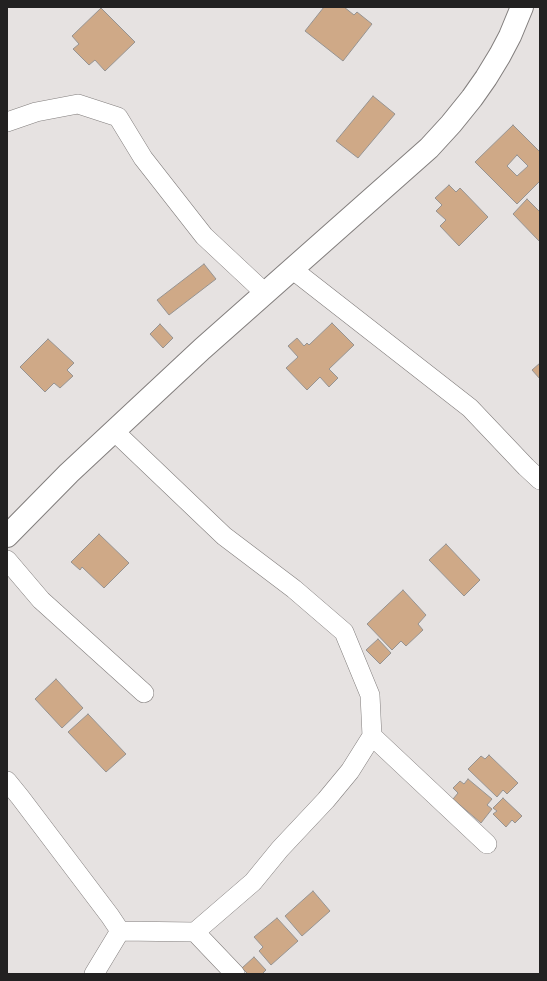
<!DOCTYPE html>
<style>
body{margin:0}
#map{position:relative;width:547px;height:981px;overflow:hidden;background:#e6e2e1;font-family:"Titillium Web",sans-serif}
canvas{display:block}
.frame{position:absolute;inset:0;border:8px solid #222121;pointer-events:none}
</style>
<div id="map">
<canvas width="547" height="981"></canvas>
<div class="frame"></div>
</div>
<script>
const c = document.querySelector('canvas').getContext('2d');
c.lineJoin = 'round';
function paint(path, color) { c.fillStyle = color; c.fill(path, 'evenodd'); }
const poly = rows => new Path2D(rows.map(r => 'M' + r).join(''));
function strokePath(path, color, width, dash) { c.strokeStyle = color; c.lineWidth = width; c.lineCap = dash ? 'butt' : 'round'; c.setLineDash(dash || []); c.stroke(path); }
const building = poly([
 [324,7,344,7,354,15,357,12,372,24,343,61,305,31,324,7],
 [101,8,135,42,105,71,95,60,89,65,73,49,79,44,72,36,101,8],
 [373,96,395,114,358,158,336,141,373,96],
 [513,125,540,152,540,181,517,204,475,162,513,125],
 [517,155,528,166,517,176,507,166,517,155],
 [449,185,456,192,460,188,488,217,459,246,440,226,446,220,436,211,442,205,435,198,449,185],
 [527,199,540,212,540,242,513,214,527,199],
 [204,264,216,279,169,315,157,300,204,264],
 [332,323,354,345,329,369,338,378,329,387,320,377,307,390,286,368,298,357,288,346,297,338,304,346,307,343,309,345,332,323],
 [160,324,173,338,163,348,150,334,160,324],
 [48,339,74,363,67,370,73,376,60,388,54,383,45,392,20,367,48,339],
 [540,363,540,379,532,370,540,363],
 [99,534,129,563,104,588,82,567,80,570,71,562,99,534],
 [446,544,480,580,464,596,429,560,446,544],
 [403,590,426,615,418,624,423,630,406,646,401,641,392,650,367,624,403,590],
 [378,639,391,653,380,664,366,650,378,639],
 [56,679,83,708,62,728,35,699,56,679],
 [88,714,126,754,106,772,68,732,88,714],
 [489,755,518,783,507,794,503,790,497,797,468,769,481,756,485,759,489,755],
 [468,779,492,799,487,805,492,809,481,823,453,799,458,793,453,788,460,781,464,784,468,779],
 [503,798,522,816,515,823,512,820,506,827,493,814,497,811,493,808,503,798],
 [313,891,330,911,302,936,285,916,313,891],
 [277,918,298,941,271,965,259,951,263,947,254,937,277,918],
 [254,957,266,970,262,974,248,974,242,968,254,957]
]);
paint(building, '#cfa987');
strokePath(building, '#969391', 1);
const minor = poly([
 [7,122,36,112,78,104,118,117,143,158,204,236,265,293],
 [292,269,470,408,526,467,540,480],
 [114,431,224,536,294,589,344,632,370,695,372,736,487,844],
 [7,560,41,600,144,693],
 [7,781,20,797,110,916,120,931,195,932,253,882,280,849,326,800,350,771,372,736],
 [195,932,235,974],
 [94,974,120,931]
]);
const tertiary = poly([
 [7,536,69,473,202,349,429,148,451,124,472,98,486,78,500,55,510,36,522,7]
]);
strokePath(minor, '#827e7d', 20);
strokePath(tertiary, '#827e7d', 24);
strokePath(minor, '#fff', 19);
strokePath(tertiary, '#fff', 22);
</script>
